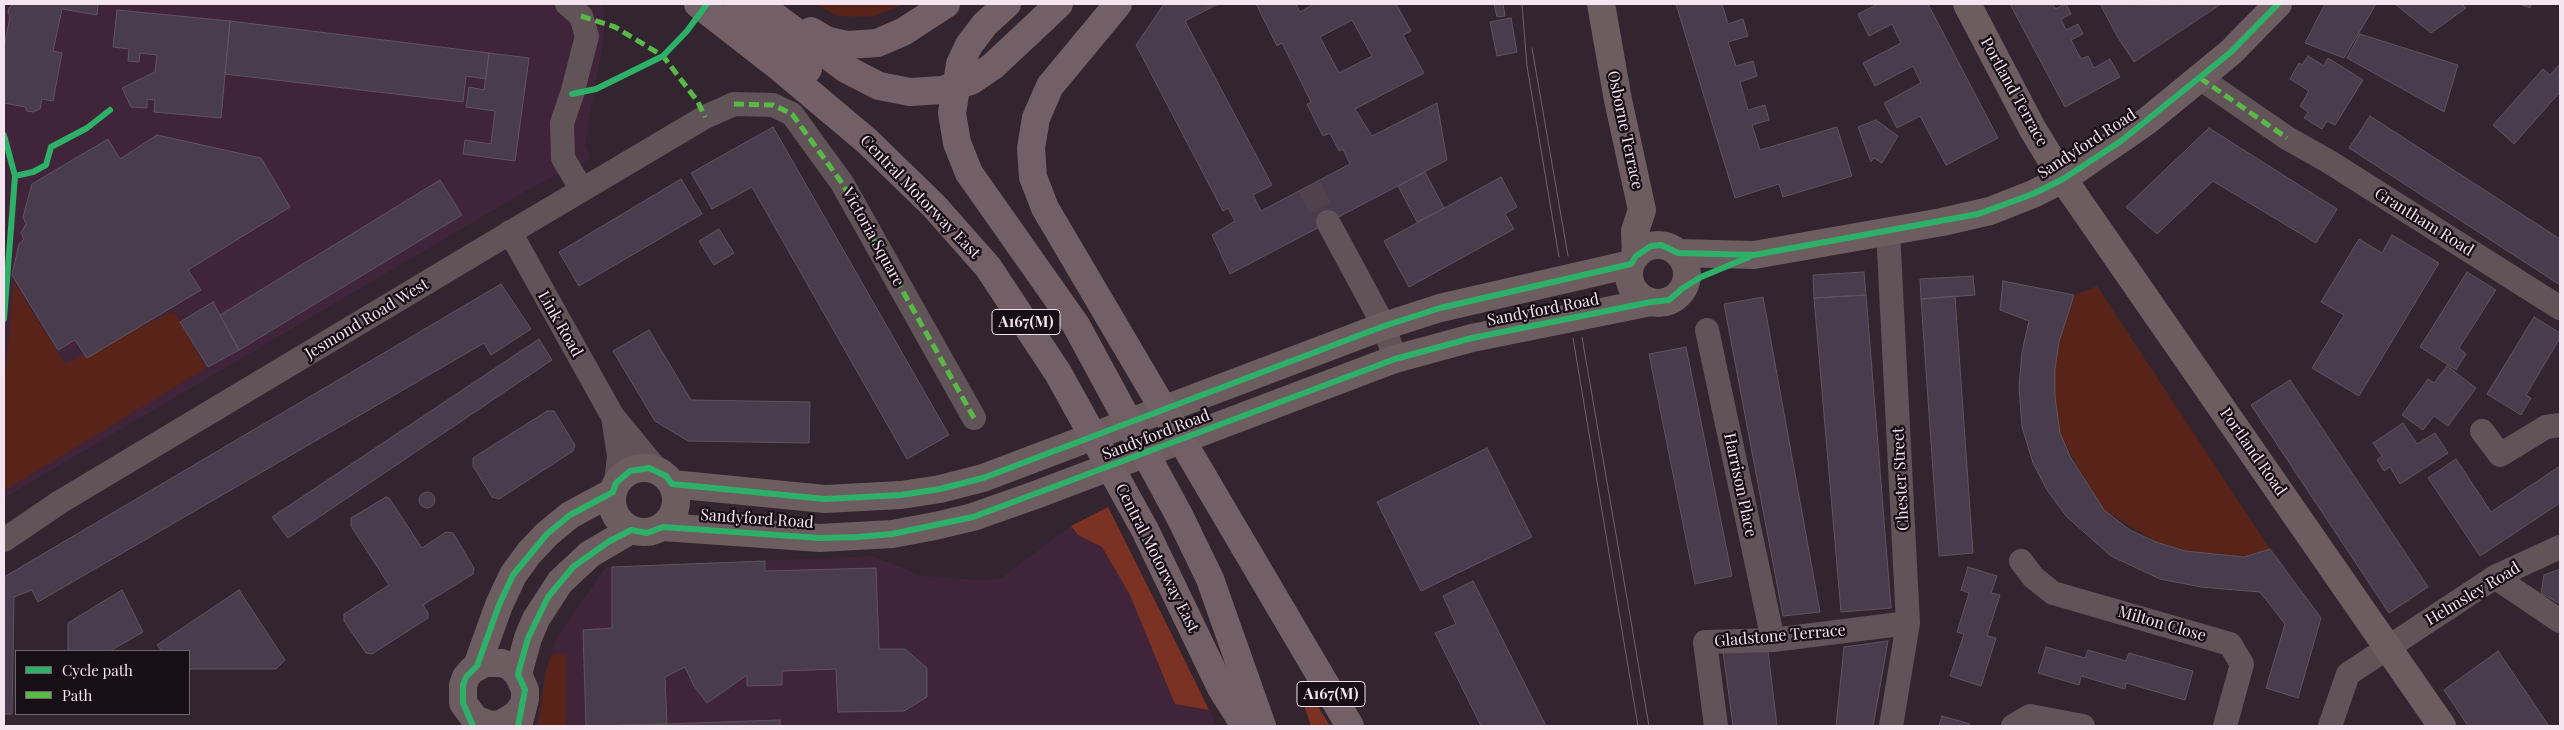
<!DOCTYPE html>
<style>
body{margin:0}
#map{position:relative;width:2564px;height:730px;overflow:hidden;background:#32252f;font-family:"Playfair Display",serif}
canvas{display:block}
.frame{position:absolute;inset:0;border:5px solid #f4e4ef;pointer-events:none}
.legend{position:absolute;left:15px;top:650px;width:175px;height:65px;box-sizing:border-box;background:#180e16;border:1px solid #70646d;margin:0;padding:6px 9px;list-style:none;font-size:15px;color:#f4e4ef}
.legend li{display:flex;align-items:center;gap:10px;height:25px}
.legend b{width:25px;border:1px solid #70646d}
</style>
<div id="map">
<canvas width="2564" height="730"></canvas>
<div class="frame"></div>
<ul class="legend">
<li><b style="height:6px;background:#2db169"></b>Cycle path</li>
<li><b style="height:6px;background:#58b947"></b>Path</li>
</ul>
</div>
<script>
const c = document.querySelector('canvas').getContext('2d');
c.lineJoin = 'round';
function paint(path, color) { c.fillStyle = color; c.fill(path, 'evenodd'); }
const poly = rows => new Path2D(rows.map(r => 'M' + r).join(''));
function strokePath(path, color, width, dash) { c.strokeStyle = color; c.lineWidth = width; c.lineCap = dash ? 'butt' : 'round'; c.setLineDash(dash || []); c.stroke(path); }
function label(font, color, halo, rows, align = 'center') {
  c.font = font + ' "Playfair Display",serif'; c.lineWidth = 4.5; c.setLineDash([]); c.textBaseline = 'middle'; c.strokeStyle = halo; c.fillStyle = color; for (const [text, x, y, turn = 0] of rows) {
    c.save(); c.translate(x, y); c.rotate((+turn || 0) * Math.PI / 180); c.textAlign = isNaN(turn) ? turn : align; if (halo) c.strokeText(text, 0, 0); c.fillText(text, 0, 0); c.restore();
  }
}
paint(poly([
 [4,4,603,4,604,35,585,144,590,159,531,188,4,498],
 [1108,507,1217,726,536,726,546,670,557,637,606,567,873,556,922,576,979,580,1000,579,1071,526]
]), '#402439');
paint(poly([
 [816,4,905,4,871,17,838,16],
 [14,282,65,364,174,311,206,368,4,491,4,390],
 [2097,286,2270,549,2244,557,2185,551,2156,542,2104,510,2085,481,2060,433,2055,397,2055,369,2059,342,2074,295],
 [552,654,566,654,566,726,538,726,546,670]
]), '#582318');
paint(poly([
 [1108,507,1183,657,1209,710,1175,704,1129,593,1102,547,1078,535,1071,526],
 [1297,684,1319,708,1330,726,1311,726]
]), '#7c3222');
const building = poly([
 [13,4,98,4,97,15,62,9,53,51,62,53,53,101,42,99,40,109,33,112,27,111,25,107,4,103,4,47,10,17,8,13,9,8,13,4],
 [1164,4,1218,4,1185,21,1272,185,1253,195,1261,211,1350,164,1343,149,1339,151,1330,133,1323,136,1307,104,1311,102,1282,43,1277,46,1256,4,1296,4,1300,12,1314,4,1396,4,1411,31,1403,35,1424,73,1355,109,1372,136,1437,103,1447,160,1230,274,1212,235,1235,221,1228,208,1223,211,1136,45,1164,4],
 [1352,20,1372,56,1339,73,1320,37,1352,20],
 [1494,4,1503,4,1505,16,1497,17,1494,4],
 [1676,4,1722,4,1728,24,1743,19,1748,36,1728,42,1736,66,1753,61,1757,76,1740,82,1748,110,1765,105,1769,120,1752,125,1760,150,1837,127,1852,176,1783,197,1779,184,1735,198,1676,4],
 [1878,4,1928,4,1998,138,1946,165,1920,116,1897,128,1884,103,1921,83,1913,66,1875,86,1863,63,1901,43,1892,24,1869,36,1858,14,1878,4],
 [2010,4,2053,4,2055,9,2066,4,2071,14,2061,19,2066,30,2078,24,2083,34,2071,40,2081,59,2088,56,2094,68,2110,59,2120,77,2065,107,2010,4],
 [2100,4,2152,5,2221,4,2134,62,2117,36,2100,4],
 [2325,4,2376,4,2344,58,2305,43,2325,4],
 [2395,4,2462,4,2466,8,2431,33,2395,4],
 [2520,4,2532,4,2530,8,2520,4],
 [117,10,230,21,221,118,154,112,155,100,147,99,147,108,131,107,122,88,155,72,157,55,140,53,139,62,128,61,129,49,113,47,117,10],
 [1511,18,1517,52,1497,56,1490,22,1511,18],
 [230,21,489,53,486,79,466,76,463,102,225,74,230,21],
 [2360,34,2458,65,2444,112,2347,58,2360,34],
 [489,53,529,58,515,161,463,154,465,140,491,144,495,111,466,107,469,87,484,90,489,53],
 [2308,56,2324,66,2328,58,2363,80,2335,125,2327,121,2322,129,2304,118,2308,112,2300,106,2309,91,2290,79,2299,63,2302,65,2308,56],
 [2560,64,2560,92,2514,144,2493,125,2543,69,2550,75,2560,64],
 [2370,116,2560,239,2560,285,2349,148,2370,116],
 [1876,120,1898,136,1882,163,1874,158,1871,162,1858,127,1876,120],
 [773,127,949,435,907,459,752,187,712,209,691,173,773,127],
 [2209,128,2337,209,2316,243,2213,181,2157,234,2126,207,2209,128],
 [157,135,261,158,290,207,188,270,201,290,87,358,75,340,58,350,12,275,19,244,24,239,21,233,26,224,23,217,32,184,108,139,120,159,157,135],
 [1425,172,1444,208,1417,222,1398,186,1425,172],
 [1501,177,1517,207,1505,214,1514,229,1409,287,1384,241,1501,177],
 [681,179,702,214,579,286,559,252,681,179],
 [440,180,462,215,239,350,220,315,440,180],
 [719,229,734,253,714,265,699,241,719,229],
 [2392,235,2439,263,2359,396,2312,368,2344,315,2321,302,2359,239,2382,253,2392,235],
 [1864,272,1866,295,1814,298,1813,275,1864,272],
 [2467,272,2496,290,2459,348,2466,354,2456,370,2420,347,2467,272],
 [1973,276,1975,295,1921,299,1920,279,1973,276],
 [2003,281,2074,295,2059,342,2055,369,2055,397,2060,433,2071,458,2104,510,2130,530,2156,542,2185,551,2244,557,2270,549,2321,618,2298,698,2266,688,2285,624,2260,592,2201,587,2160,579,2111,556,2067,517,2047,490,2033,463,2022,427,2019,387,2022,352,2029,321,2000,310,2003,281],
 [501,284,531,329,491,355,484,343,38,602,32,590,14,597,12,714,4,714,4,577,501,284],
 [1866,295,1891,608,1841,612,1814,298,1866,295],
 [1955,296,1973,553,1939,556,1921,299,1955,296],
 [1763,297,1820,612,1783,616,1724,304,1763,297],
 [213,302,239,350,208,367,180,322,213,302],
 [2534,317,2560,333,2560,338,2526,395,2531,398,2521,415,2487,394,2534,317],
 [649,330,691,400,810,402,809,443,688,441,655,421,613,351,649,330],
 [539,339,552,360,288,538,272,517,539,339],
 [1686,347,1732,576,1695,584,1649,354,1686,347],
 [2447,366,2476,388,2448,426,2434,416,2423,430,2402,415,2428,379,2434,383,2447,366],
 [2290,380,2428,587,2389,613,2251,405,2290,380],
 [547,411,554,411,575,445,573,451,499,499,492,497,473,466,473,458,547,411],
 [2403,423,2417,444,2435,433,2448,453,2400,484,2390,467,2384,471,2377,460,2382,456,2373,443,2403,423],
 [1487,448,1532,537,1421,591,1377,502,1487,448],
 [2456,459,2491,512,2560,466,2560,503,2480,556,2428,478,2456,459],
 '419 500a8 8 0 1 1 16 0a8 8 0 1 1-16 0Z',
 [386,497,389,498,422,548,446,532,453,533,474,568,473,574,423,605,428,613,428,618,372,654,366,653,344,621,344,614,389,585,351,526,351,518,386,497],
 [765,561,765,571,876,568,879,649,905,649,927,668,927,697,904,711,838,712,836,669,782,671,782,685,747,686,747,675,707,703,694,686,685,667,665,677,667,724,586,726,583,630,612,628,612,567,765,561],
 [1968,567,1997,576,1991,593,2000,595,1987,636,1996,638,1981,686,1950,676,1964,634,1957,632,1969,593,1961,590,1968,567],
 [2560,569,2560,604,2541,593,2544,575,2560,569],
 [1473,581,1546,726,1481,726,1435,633,1456,624,1443,596,1473,581],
 [122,590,143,632,110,651,68,651,68,623,122,590],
 [239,590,285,660,276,669,189,669,189,651,162,651,157,645,239,590],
 [1888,641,1873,726,1836,726,1844,647,1888,641],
 [2046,647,2085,658,2088,650,2126,661,2129,653,2193,671,2185,700,2126,683,2125,689,2081,676,2079,685,2038,673,2046,647],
 [1723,651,1768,651,1777,726,1733,726,1723,651],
 [2498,651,2549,726,2468,726,2444,690,2498,651],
 [1942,716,1970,724,1969,726,1939,726,1942,716],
 [780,720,780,726,598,726,667,724,780,720]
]);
paint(building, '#493c4d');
strokePath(building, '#5e555f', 1);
strokePath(poly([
 [1212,4,1213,7],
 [1309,187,1328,222]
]), '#4f424c', 24, [24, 12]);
strokePath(poly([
 [567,4,581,16,587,36,572,94,562,123,563,158,582,190],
 [2200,78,2287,138,2328,161,2560,308],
 [1328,222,1384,326,1395,359],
 [1888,231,1908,623,1891,726],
 [510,232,612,415,658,471],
 [1707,330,1773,640],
 [613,417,619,456,616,483],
 [2482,431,2500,455,2546,427,2560,425],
 [4,540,60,502,496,241,705,117,734,104,773,105,792,114,842,183,974,418],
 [2021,561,2033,577,2053,593,2230,644,2242,664,2225,726],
 [2495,577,2560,621],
 [1716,726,1705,642,1773,640,1908,623],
 [2013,726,2030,716,2083,726],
 [2330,726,2348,674,2495,577,2560,547]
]), '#615458', 24);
strokePath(poly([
 [1601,4,1618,100,1642,210,1635,231,1636,256],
 [1967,4,2032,128,2063,179,2442,726],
 '1629 274a29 29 0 1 1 58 0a29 29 0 1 1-58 0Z',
 [1678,253,1754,255,1942,222,1990,211,2033,194,2063,179,2147,121,2231,52,2278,4],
 '612 500a32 32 0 1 1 64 0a32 32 0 1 1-64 0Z',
 [672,484,825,499,901,495,940,489,983,478,1384,326,1440,308,1631,264],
 [663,527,820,538,892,534,935,526,973,517,1038,494,1395,359,1472,338,1651,302],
 [477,666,499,605,513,575,529,553,547,534,570,515,613,492],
 [518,674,528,638,536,619,560,582,590,554,631,530],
 [518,726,525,699,525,690,518,674,511,667,502,663,485,663,472,670,466,677,463,685,463,703,475,719,491,725,501,724,517,714,522,707]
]), '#6d5d61', 28);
strokePath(poly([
 [698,4,779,67,867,141,934,206,988,267,1058,373,1145,530,1221,688,1245,726],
 [737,4,808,69],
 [1007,4,985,24,969,45,960,64,952,113,957,143,969,173,981,190,1076,325,1180,517,1210,579,1262,726],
 [1118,4,1050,86,1036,118,1031,148,1033,177,1045,208,1350,726],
 [769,12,846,69,879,86,910,92,942,90,971,81,993,66,1059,4],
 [811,31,826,40,847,45,877,43,903,32,946,4]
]), '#736066', 28);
strokePath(poly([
 [1522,4,1527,66,1559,257],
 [1532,48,1568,256],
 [1582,337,1649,726],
 [1573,338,1638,726]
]), '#6e6368', 1);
strokePath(poly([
 [581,16,615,27,663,56,698,102,705,117],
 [2200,78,2287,138],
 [734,104,773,105,792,114,842,183,974,418]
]), '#58b947', 5, [10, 5]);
strokePath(poly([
 [572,94,596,89,663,56,687,31,707,4],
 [4,135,15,176,4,319],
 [15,176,33,172,46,165,51,147,87,128,110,110],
 [473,726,463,703,463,685,466,677,477,666,499,605,513,575,547,534,570,515,613,492,616,483,630,471,649,468,666,476,672,484,825,499,901,495,940,489,983,478,1384,326,1440,308,1631,264,1636,256,1651,246,1661,245,1678,253,1754,255,1978,214,2033,194,2063,179,2121,141,2231,52,2278,4],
 [518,726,525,690,518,674,528,638,548,597,573,567,608,542,631,530,647,533,663,527,820,538,858,537,892,534,973,517,1395,359,1472,338,1651,302,1669,300,1683,288,1701,277,1749,257]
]), '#2db169', 6);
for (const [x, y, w] of [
 [1026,322,68],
 [1331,694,68]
]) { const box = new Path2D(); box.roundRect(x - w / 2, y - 12.5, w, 25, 4); c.fillStyle = '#180e16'; c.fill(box); strokePath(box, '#f4e4ef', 1); }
label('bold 15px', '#f4e4ef', null, [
 ["A167(M)",1026,322],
 ["A167(M)",1331,694]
]);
label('16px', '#f4e4ef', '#180e16', [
 ["Portland Terrace",2014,92,61],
 ["Osborne Terrace",1625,130,78],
 ["Sandyford Road",2087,144,-33],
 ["Central Motorway East",920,197,46],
 ["Grantham Road",2424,222,32],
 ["Victoria Square",873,237,61],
 ["Sandyford Road",1543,310,-11],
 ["Jesmond Road West",367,319,-31],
 ["Link Road",560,324,60],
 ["Sandyford Road",1156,435,-21],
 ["Portland Road",2253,452,55],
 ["Chester Street",1901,479,-93],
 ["Harrison Place",1740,485,78],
 ["Sandyford Road",757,519,4],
 ["Central Motorway East",1157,558,63],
 ["Helmsley Road",2473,594,-31],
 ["Milton Close",2162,624,16],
 ["Gladstone Terrace",1780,636,-5]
]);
</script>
